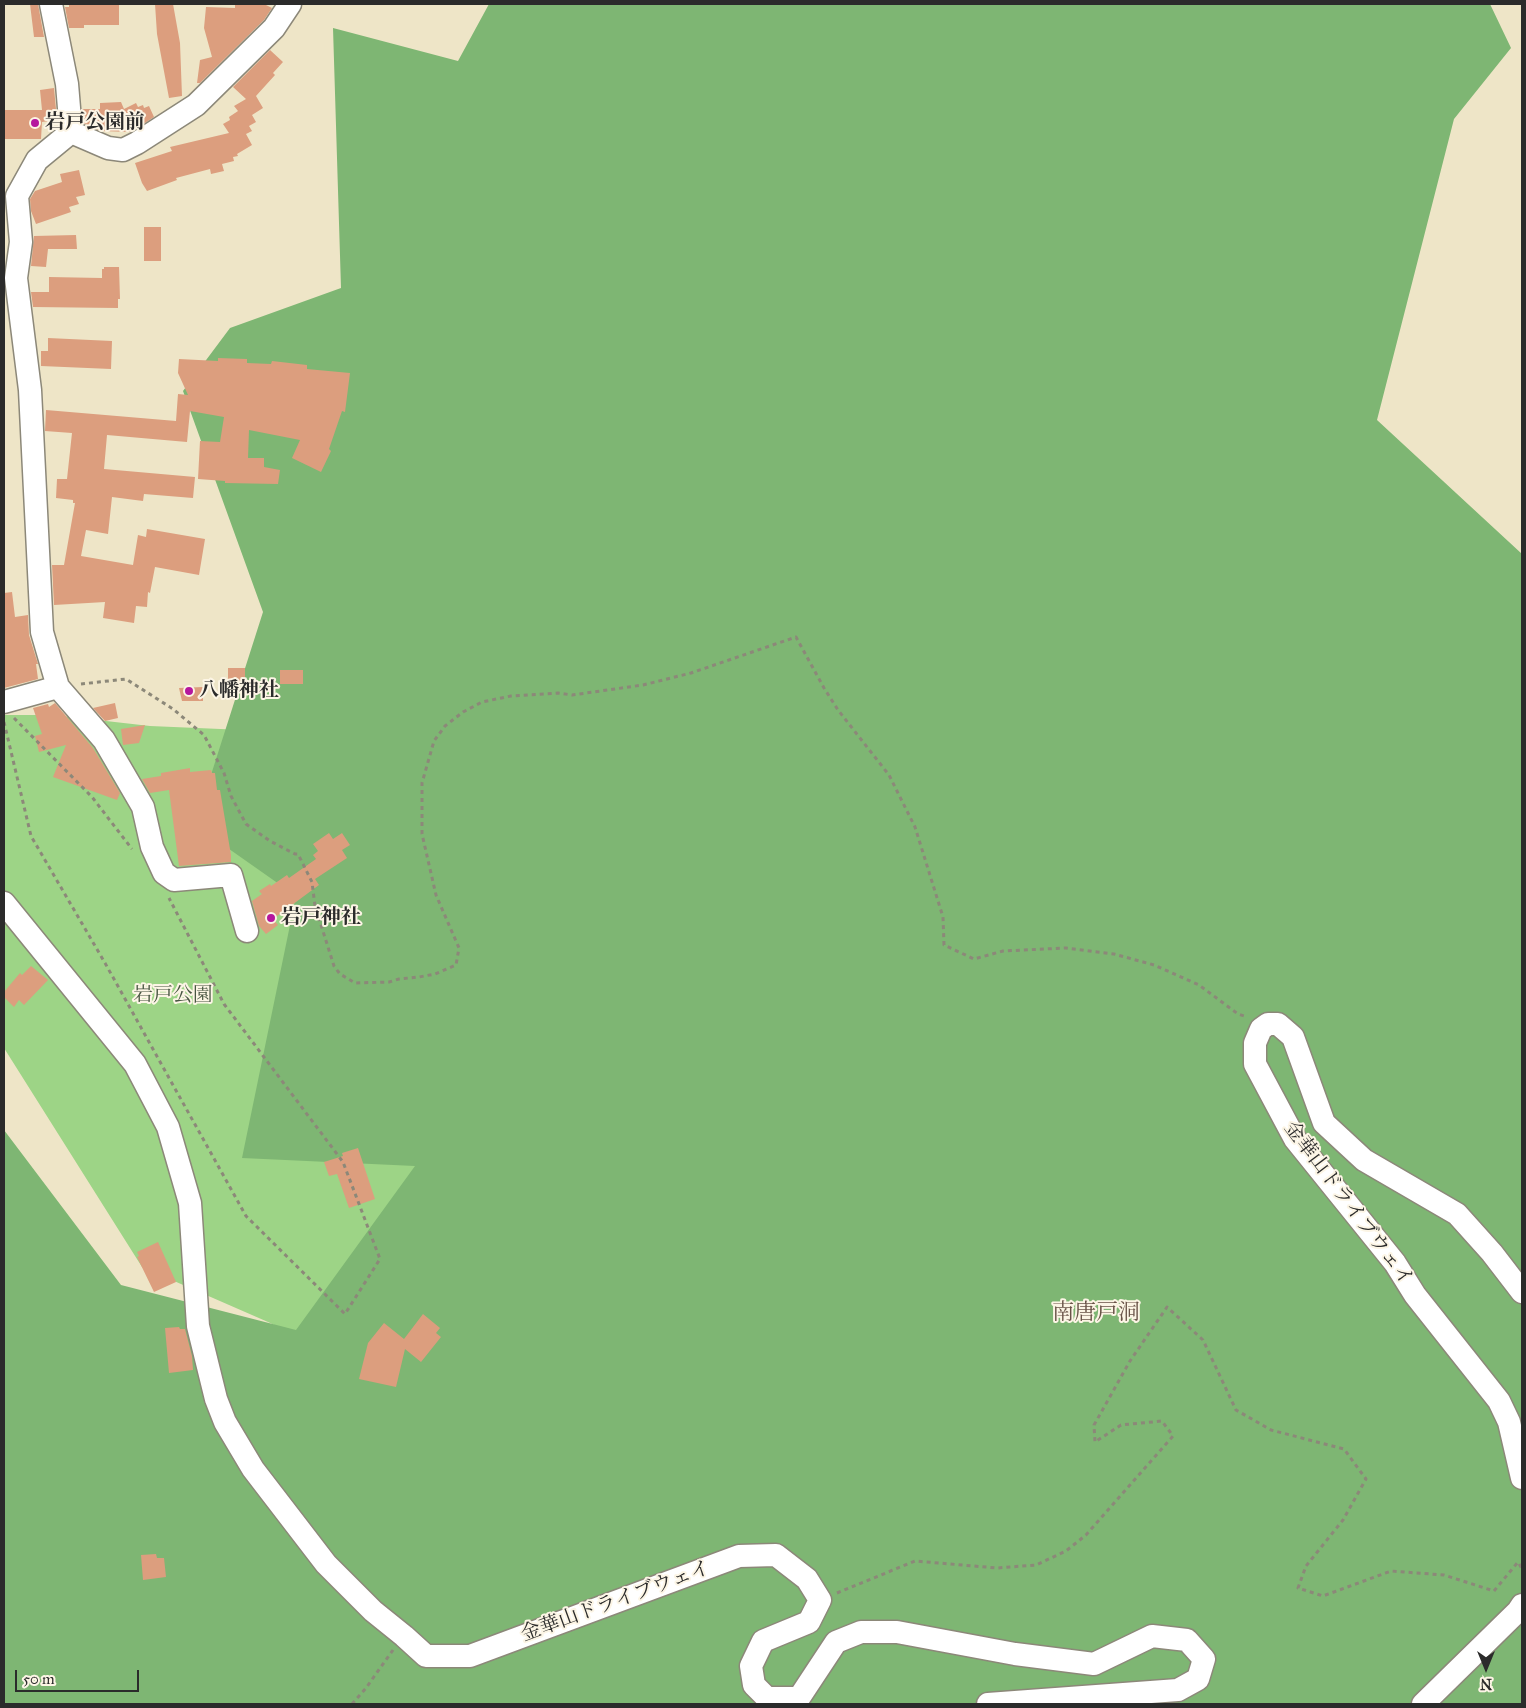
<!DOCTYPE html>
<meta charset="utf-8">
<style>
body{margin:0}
#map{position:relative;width:1526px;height:1708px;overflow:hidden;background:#eee5c7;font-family:"IM FELL Great Primer",serif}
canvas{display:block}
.frame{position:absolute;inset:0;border:5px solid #2b2b2b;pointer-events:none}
.north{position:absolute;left:1461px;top:1643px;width:50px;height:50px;-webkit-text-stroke:4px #fcf5e5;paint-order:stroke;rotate:180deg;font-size:14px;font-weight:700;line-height:20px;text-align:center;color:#2b2b2b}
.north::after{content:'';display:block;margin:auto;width:18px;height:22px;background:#2b2b2b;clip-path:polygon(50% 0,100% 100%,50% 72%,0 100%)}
.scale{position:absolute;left:15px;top:1670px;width:124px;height:22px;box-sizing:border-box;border:2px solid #2b2b2b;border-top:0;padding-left:6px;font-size:15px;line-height:18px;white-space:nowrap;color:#2b2b2b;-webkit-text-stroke:4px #fcf5e5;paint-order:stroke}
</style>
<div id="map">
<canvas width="1526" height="1708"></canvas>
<div class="frame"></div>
<div class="north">N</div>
<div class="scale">50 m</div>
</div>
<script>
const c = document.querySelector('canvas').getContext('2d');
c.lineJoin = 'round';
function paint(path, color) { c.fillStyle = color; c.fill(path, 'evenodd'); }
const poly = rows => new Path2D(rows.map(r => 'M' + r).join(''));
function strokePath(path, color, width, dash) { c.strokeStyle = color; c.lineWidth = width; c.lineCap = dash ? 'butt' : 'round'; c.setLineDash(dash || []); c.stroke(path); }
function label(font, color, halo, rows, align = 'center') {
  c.font = font + ' "IM FELL Great Primer","Noto Serif JP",serif'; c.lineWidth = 4; c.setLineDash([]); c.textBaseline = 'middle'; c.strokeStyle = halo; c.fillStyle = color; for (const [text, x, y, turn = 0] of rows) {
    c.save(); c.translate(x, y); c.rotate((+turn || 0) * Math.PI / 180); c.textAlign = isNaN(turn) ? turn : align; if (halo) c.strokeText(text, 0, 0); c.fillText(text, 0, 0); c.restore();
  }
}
paint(poly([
 [4,715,53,715,150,726,244,730,443,1161,400,1385,268,1322,142,1267,4,1048]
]), '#9dd486');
paint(poly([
 [489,4,1490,4,1511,48,1454,119,1377,420,1522,554,1522,1704,4,1704,4,1130,121,1285,296,1330,415,1166,242,1158,296,896,195,825,263,612,183,391,230,328,341,288,333,28,458,61]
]), '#7eb673');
paint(poly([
 [30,4,38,4,44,37,34,37],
 [69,4,119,4,119,25,84,25,84,28,69,28,65,7,69,7],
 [155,4,173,4,180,43,182,96,169,98,157,34],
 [235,4,264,4,272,8,264,20,200,83,197,83,200,60,212,57,204,28,206,7,235,8],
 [270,50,283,62,273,73,275,75,256,96,263,108,252,115,256,122,249,126,252,131,246,134,252,145,237,154,238,156,233,157,234,161,222,164,224,171,211,174,210,169,176,178,177,180,147,191,142,183,135,163,172,151,170,147,229,133,223,124,230,120,229,117,238,111,234,106,246,99,233,87],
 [54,88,57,120,42,122,41,139,4,139,4,110,42,110,40,90],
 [121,102,124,109,136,103,138,107,143,105,144,108,149,106,154,117,131,132,101,131,83,123,82,109,100,109,100,103],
 [79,170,85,195,76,197,79,204,69,207,71,212,36,224,31,211,30,199,35,191,62,182,60,174],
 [144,227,161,227,161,261,144,261],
 [76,235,77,249,48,249,46,267,31,266,34,236],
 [104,267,119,267,120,299,118,299,118,308,33,307,31,292,49,292,49,277,102,278,102,269,104,269],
 [48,338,112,341,111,369,41,366,41,351,48,351],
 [218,358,247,359,247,363,271,364,272,361,307,365,307,369,350,373,345,412,342,411,329,449,331,451,321,472,292,458,300,440,249,430,248,458,264,458,264,467,280,470,278,484,225,483,225,481,198,479,200,441,220,442,224,417,190,411,187,442,107,435,104,469,195,477,193,498,144,494,143,501,112,497,108,534,86,530,81,556,133,565,138,535,146,537,147,529,205,539,199,575,155,567,150,593,148,592,147,607,136,606,134,623,103,618,105,602,54,605,52,565,64,565,75,503,73,503,73,500,56,498,57,479,67,479,72,433,45,431,46,410,176,421,178,394,188,395,178,373,179,359,218,361],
 [12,592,15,617,28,615,29,635,38,664,36,664,38,679,4,688,4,593],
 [228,668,245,668,245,686,228,686],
 [280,670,303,670,303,684,280,684],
 [203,687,203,701,182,701,179,688],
 [55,703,93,748,120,793,117,800,53,777,66,745,39,752,35,736,42,734,33,708,48,704,49,707],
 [115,703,118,718,105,721,93,708],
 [145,725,139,743,123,745,121,729],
 [190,768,190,772,211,770,212,773,215,773,217,790,220,790,231,855,231,862,179,866,169,790,150,793,142,779,161,776,161,773],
 [329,833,333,839,342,833,350,845,342,850,347,858,315,879,319,885,273,919,278,925,266,934,259,926,252,901,262,894,259,891,270,884,271,886,287,875,289,878,316,859,313,855,318,851,313,844],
 [31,966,48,980,24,1005,19,1000,14,1007,4,997,4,992,20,973,22,975],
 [358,1148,375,1199,349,1208,337,1174,329,1176,324,1162,343,1156,342,1153],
 [158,1242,176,1282,154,1292,137,1257,139,1256,137,1252],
 [423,1314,440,1328,436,1333,441,1337,421,1362,405,1349,396,1387,359,1379,368,1343,384,1323,404,1339],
 [179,1327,180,1329,185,1329,192,1356,193,1370,169,1373,165,1328],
 [156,1554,157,1558,164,1558,166,1577,143,1580,141,1555]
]), '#dc9e7e');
const minor = poly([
 [51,4,67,84,71,132],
 [71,132,37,160,17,196,21,242,16,278,30,390,42,632,58,687,104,740,143,807,152,847,164,873,174,880,231,875,247,931],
 [71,132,108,148,123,150,137,143,196,105,274,28,290,4],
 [4,702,58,687],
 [4,903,135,1064,168,1127,190,1203,198,1326,216,1399,225,1422,253,1469,326,1564,373,1611,404,1636,426,1656,470,1656,739,1556,776,1555,807,1579,820,1600,809,1622,763,1641,751,1666,754,1685,767,1698,799,1698,836,1642,861,1632,897,1632,1015,1654,1094,1664,1152,1636,1187,1640,1204,1659,1198,1679,1178,1690,988,1704],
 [1522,1292,1492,1253,1457,1214,1364,1160,1324,1123,1293,1037,1278,1024,1268,1024,1261,1029,1255,1043,1255,1064,1295,1139,1395,1263,1415,1295,1499,1401,1509,1422,1522,1478],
 [1423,1704,1518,1611,1522,1605]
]);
strokePath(minor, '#8c8879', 25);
strokePath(poly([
 [81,684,126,679,173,709,204,735,224,773,231,796,246,824,270,841,295,854,298,854,312,882,315,906,334,966,340,974,355,983,389,982,399,979,419,977,435,974,456,965,459,948,436,895,422,834,422,783,434,741,445,726,463,712,482,702,511,696,558,693,572,695,643,685,691,673,796,637,824,688,838,710,889,775,915,827,943,917,944,945,974,959,1003,951,1066,948,1114,954,1154,965,1199,985,1238,1014,1247,1017],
 [14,718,92,797,132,849],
 [4,722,31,836,105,963,246,1216,345,1314,380,1259,343,1162,224,1004,169,898],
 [837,1593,915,1561,997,1568,1036,1565,1066,1551,1086,1535,1173,1436,1162,1421,1121,1425,1095,1442,1094,1425,1130,1361,1167,1307,1203,1340,1236,1410,1271,1430,1344,1449,1366,1479,1343,1520,1306,1566,1298,1588,1323,1596,1391,1571,1444,1575,1494,1591,1518,1562,1522,1569],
 [352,1704,366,1688,393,1650]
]), '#8c8879', 3, [4, 4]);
strokePath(minor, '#fff', 22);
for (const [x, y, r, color] of [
 [35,123,5,"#b5179e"],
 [189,691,5,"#b5179e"],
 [271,918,5,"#b5179e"]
]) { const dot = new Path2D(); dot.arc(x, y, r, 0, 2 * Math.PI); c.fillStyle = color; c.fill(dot); strokePath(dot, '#fcf5e5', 2); }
label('bold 20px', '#2b2b2b', '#fcf5e5', [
 ["岩戸公園前",45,123],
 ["八幡神社",199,691],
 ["岩戸神社",281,918]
], 'left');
label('20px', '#485542', '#fcf5e5', [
 ["岩戸公園",173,996]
]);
label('20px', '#2b2b2b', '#fcf5e5', [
 ["金華山ドライブウェイ",1348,1204,53],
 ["金華山ドライブウェイ",616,1602,-20]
]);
label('22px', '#695348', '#fcf5e5', [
 ["南唐戸洞",1096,1314]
]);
</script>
